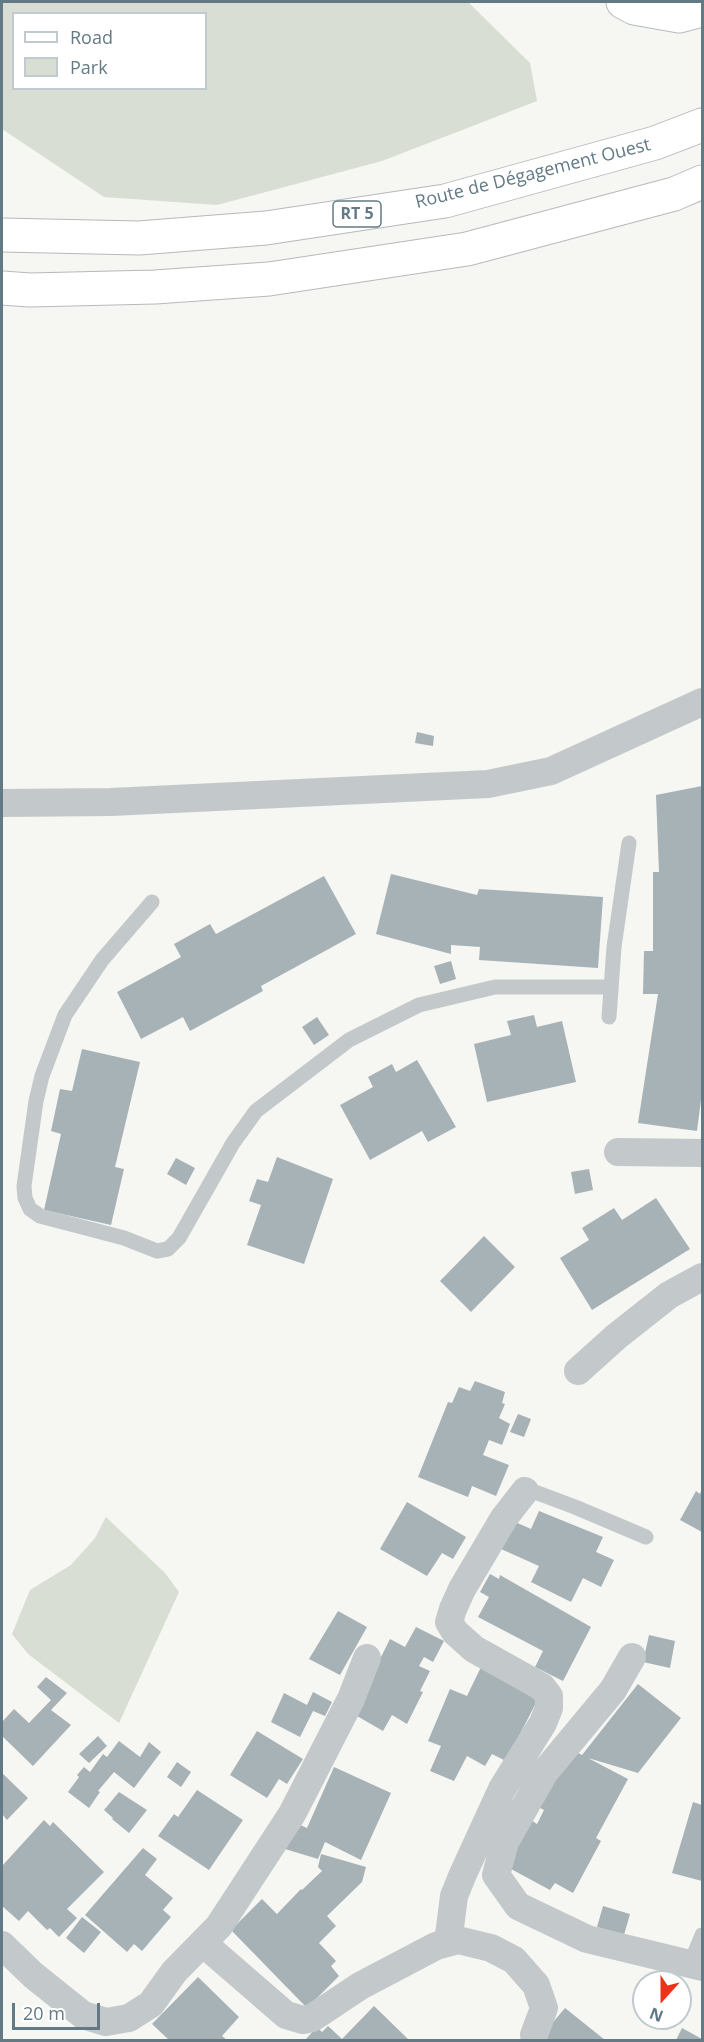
<!DOCTYPE html>
<meta charset="utf-8">
<style>
body{margin:0}
#map{position:relative;width:704px;height:2042px;overflow:hidden;background:#f6f6f2;font-family:"Open Sans",sans-serif}
canvas{display:block}
.frame{position:absolute;inset:0;border:3px solid #637a85;pointer-events:none}
.legend{position:absolute;left:12px;top:12px;width:195px;height:78px;box-sizing:border-box;background:#fff;border:2px solid #c1cace;margin:0;padding:8px 10px;list-style:none;font-size:18px;color:#637a85}
.legend li{display:flex;align-items:center;gap:12px;height:30px}
.legend b{width:30px;border:2px solid #c1cace}
.north{position:absolute;left:632px;top:1970px;width:60px;height:60px;box-sizing:border-box;background:#fff;border:2px solid #c1cace;border-radius:50%;rotate:201deg;font-size:16px;font-weight:700;line-height:24px;text-align:center;color:#637a85}
.north::after{content:'';display:block;margin:auto;width:21px;height:27px;background:#ee321a;clip-path:polygon(50% 0,100% 100%,50% 72%,0 100%)}
.scale{position:absolute;left:12px;top:2003px;width:88px;height:27px;box-sizing:border-box;border:3px solid #637a85;border-top:0;padding-left:8px;font-size:18px;line-height:21px;white-space:nowrap;color:#637a85;-webkit-text-stroke:4px #fff;paint-order:stroke}
</style>
<div id="map">
<canvas width="704" height="2042"></canvas>
<div class="frame"></div>
<ul class="legend">
<li><b style="height:8px;background:#fff"></b>Road</li>
<li><b style="height:16px;background:#d8ded3"></b>Park</li>
</ul>
<div class="north">N</div>
<div class="scale">20 m</div>
</div>
<script>
const c = document.querySelector('canvas').getContext('2d');
c.lineJoin = 'round';
function paint(path, color) { c.fillStyle = color; c.fill(path, 'evenodd'); }
const poly = rows => new Path2D(rows.map(r => 'M' + r).join(''));
function strokePath(path, color, width, dash) { c.strokeStyle = color; c.lineWidth = width; c.lineCap = dash ? 'butt' : 'round'; c.setLineDash(dash || []); c.stroke(path); }
function label(font, color, halo, rows, align = 'center') {
  c.font = font + ' "Open Sans",sans-serif'; c.lineWidth = 6; c.setLineDash([]); c.textBaseline = 'middle'; c.strokeStyle = halo; c.fillStyle = color; for (const [text, x, y, turn = 0] of rows) {
    c.save(); c.translate(x, y); c.rotate((+turn || 0) * Math.PI / 180); c.textAlign = isNaN(turn) ? turn : align; if (halo) c.strokeText(text, 0, 0); c.fillText(text, 0, 0); c.restore();
  }
}
paint(poly([
 [2,2,468,2,530,63,537,101,382,161,217,205,104,197,2,129],
 [14,14,206,14,206,88,14,88],
 [106,1517,165,1573,179,1592,119,1723,28,1654,12,1634,30,1590,71,1565,95,1538]
]), '#d8ded3');
paint(poly([
 [417,732,434,736,433,746,415,743],
 [702,786,702,1092,697,1131,638,1123,658,994,643,994,644,951,653,951,653,872,659,872,656,795],
 [391,874,477,895,479,889,603,897,598,968,479,960,480,947,451,945,451,954,376,934],
 [324,876,356,934,261,986,263,991,190,1031,183,1017,141,1039,117,992,181,957,174,944,210,924,216,934],
 [451,961,456,979,440,984,434,966],
 [534,1015,537,1027,562,1021,576,1082,487,1102,474,1044,511,1035,507,1021],
 [317,1017,329,1035,314,1045,302,1027],
 [82,1049,140,1062,115,1167,124,1169,111,1225,44,1210,61,1134,51,1131,60,1089,72,1091],
 [417,1060,456,1127,428,1142,422,1131,370,1160,340,1105,373,1087,368,1077,392,1064,396,1072],
 [277,1157,333,1179,304,1264,247,1245,261,1205,249,1201,257,1179,268,1182],
 [176,1158,195,1168,186,1185,167,1174],
 [589,1169,593,1190,575,1194,571,1172],
 [656,1198,690,1249,592,1310,560,1258,589,1240,582,1228,614,1208,622,1220],
 [484,1236,515,1267,471,1312,440,1281],
 [475,1381,505,1392,502,1403,505,1404,499,1418,510,1424,502,1445,489,1440,483,1455,509,1465,496,1496,472,1486,468,1497,418,1477,448,1402,452,1403,459,1387,470,1391],
 [518,1414,531,1419,524,1437,510,1432],
 [702,1489,702,1532,680,1520,696,1491,700,1494],
 [407,1502,466,1537,453,1559,442,1553,427,1576,380,1549],
 [539,1511,603,1537,596,1552,614,1560,601,1587,583,1578,571,1602,531,1582,539,1566,501,1549,513,1521,531,1529],
 [490,1574,499,1579,500,1575,591,1627,563,1681,535,1667,543,1651,478,1617,489,1597,480,1592],
 [338,1611,367,1627,340,1675,309,1659],
 [416,1627,444,1641,433,1662,424,1657,419,1666,430,1671,420,1691,423,1692,407,1724,392,1715,383,1731,357,1716,360,1699,390,1639,405,1647],
 [649,1635,675,1641,670,1668,643,1662],
 [482,1665,535,1693,536,1703,506,1761,492,1754,485,1766,467,1756,454,1781,430,1771,441,1746,428,1741,450,1689,467,1696],
 [46,1677,67,1693,51,1710,71,1725,33,1766,2,1736,2,1722,14,1709,29,1723,51,1700,37,1687],
 [638,1684,681,1718,638,1773,588,1758,628,1779,596,1838,601,1841,573,1893,555,1883,550,1890,511,1869,508,1859,528,1818,537,1824,544,1810,538,1807,573,1750,582,1755],
 [313,1692,332,1702,325,1716,313,1711,300,1737,271,1722,284,1693,307,1705],
 [257,1731,303,1759,287,1784,279,1779,267,1798,230,1775],
 [98,1736,107,1746,89,1763,79,1754],
 [119,1741,140,1757,149,1742,161,1752,134,1788,114,1772,98,1791,100,1792,89,1808,68,1792,79,1777,77,1775,84,1767,90,1772,103,1754,107,1757],
 [177,1762,191,1772,181,1787,167,1777],
 [334,1767,391,1793,361,1860,325,1842,318,1859,285,1849,296,1823,307,1828],
 [2,1773,28,1798,7,1820,2,1814],
 [197,1790,243,1820,209,1870,158,1836,174,1814,178,1817],
 [119,1792,147,1810,129,1833,112,1819,113,1818,104,1810],
 [693,1802,702,1805,702,1881,672,1873],
 [44,1820,50,1826,53,1822,104,1872,67,1909,77,1918,59,1937,50,1928,47,1930,28,1911,19,1921,2,1906,2,1866],
 [143,1848,157,1859,145,1875,173,1898,163,1910,171,1917,142,1951,134,1944,127,1952,85,1915],
 [321,1854,366,1867,362,1882,327,1916,336,1926,319,1943,336,1961,331,1966,339,1976,307,2008,231,1930,262,1899,277,1914,301,1889,302,1890,322,1871,318,1867],
 [603,1906,630,1914,624,1935,597,1927],
 [82,1917,101,1932,84,1953,66,1938],
 [198,1977,239,2017,222,2036,227,2040,169,2040,152,2024],
 [374,2006,409,2040,305,2040,317,2027,322,2032,328,2026,342,2039],
 [565,2008,605,2040,538,2040],
 [682,2028,702,2039,702,2040,676,2040]
]), '#a7b2b6');
const secondary = poly([
 [623,2,634,8,679,16,702,10]
]);
const highway = poly([
 [2,235,139,238,266,228,445,201,655,143,702,125],
 [2,288,30,290,155,287,269,279,467,249,674,194,702,182]
]);
strokePath(secondary, '#b5bcbf', 35);
strokePath(highway, '#b5babc', 35);
strokePath(poly([
 [152,902,102,960,65,1015,42,1076,36,1101,24,1186,25,1198,30,1209,40,1216,124,1238,157,1251,168,1249,179,1238,233,1143,256,1111,349,1040,419,1005,495,987,611,987],
 [609,1017,614,947,629,843],
 [525,1491,535,1492,575,1507,646,1537],
 [690,1964,702,1935]
]), '#c3c8ca', 15);
strokePath(poly([
 [2,803,111,802,488,784,551,771,702,702],
 [618,1152,702,1153],
 [578,1371,617,1336,669,1295,702,1277],
 [632,1657,613,1690,544,1773,505,1842,496,1875,518,1906,587,1939,702,1967],
 [448,1943,454,1896,463,1874,502,1789,543,1723,549,1708,549,1696,542,1687,474,1649,455,1632,449,1622,453,1609,462,1589,504,1518,525,1491],
 [204,1944,286,2015,303,2020,312,2018,360,1986,436,1946,458,1940,491,1948,514,1960,536,1985,544,2008,534,2035],
 [2,1945,33,1975,83,2015,106,2022,129,2018,151,2004,174,1972,219,1926,292,1814,351,1699,367,1658]
]), '#c3c8ca', 28);
strokePath(secondary, '#fff', 33);
strokePath(highway, '#fff', 33);
for (const [x, y, w] of [
 [357,214,48]
]) { const box = new Path2D(); box.roundRect(x - w / 2, y - 13, w, 26, 4.5); c.fillStyle = '#fff'; c.fill(box); strokePath(box, '#637a85', 1.5); }
label('bold 16px', '#637a85', null, [
 ["RT 5",357,214]
]);
label('18px', '#637a85', '#fff', [
 ["Route de Dégagement Ouest",533,174,-14]
]);
</script>
